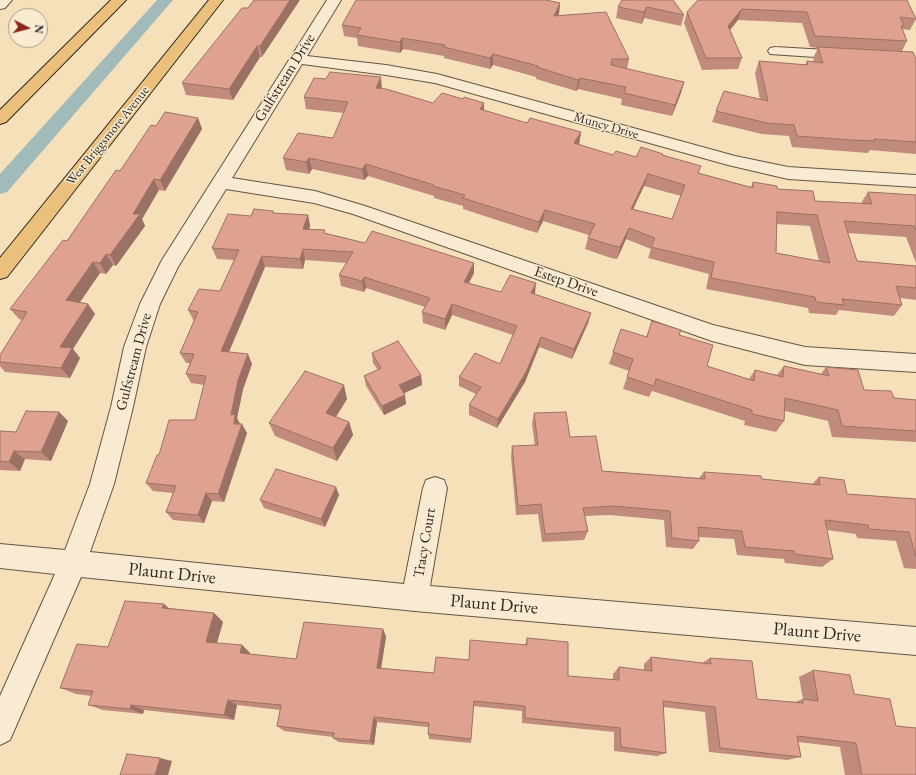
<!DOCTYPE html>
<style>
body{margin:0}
#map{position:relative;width:916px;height:775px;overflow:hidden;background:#f6e0ba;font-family:"EB Garamond",serif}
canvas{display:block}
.north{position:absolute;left:8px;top:8px;width:40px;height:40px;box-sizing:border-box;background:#f9ebd2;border:1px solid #a99d8a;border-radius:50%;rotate:96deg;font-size:11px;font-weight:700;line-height:16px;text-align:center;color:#30271e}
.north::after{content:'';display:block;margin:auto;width:14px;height:18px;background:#8f2418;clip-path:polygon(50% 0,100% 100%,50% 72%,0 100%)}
</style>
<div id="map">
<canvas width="916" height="775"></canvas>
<div class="north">N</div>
</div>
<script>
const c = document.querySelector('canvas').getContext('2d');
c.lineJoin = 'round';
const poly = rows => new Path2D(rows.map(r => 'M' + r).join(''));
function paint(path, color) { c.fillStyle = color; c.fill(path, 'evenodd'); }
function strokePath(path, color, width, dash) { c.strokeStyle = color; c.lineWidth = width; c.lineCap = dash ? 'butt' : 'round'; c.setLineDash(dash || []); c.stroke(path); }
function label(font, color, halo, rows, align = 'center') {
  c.font = font + ' "EB Garamond",serif'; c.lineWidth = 3; c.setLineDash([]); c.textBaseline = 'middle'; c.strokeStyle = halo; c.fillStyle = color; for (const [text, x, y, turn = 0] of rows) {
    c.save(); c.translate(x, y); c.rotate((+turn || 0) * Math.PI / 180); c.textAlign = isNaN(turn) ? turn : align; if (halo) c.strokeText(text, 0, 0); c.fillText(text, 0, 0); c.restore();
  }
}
paint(poly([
 [157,0,173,0,7,192,0,194,0,174,157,0]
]), '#a0bbb9');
const street = poly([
 [0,0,12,0,5,8,0,9,0,0],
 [327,0,341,0,307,56,386,65,437,74,735,156,788,167,916,175,916,187,788,179,728,165,435,83,386,75,302,64,232,178,315,191,365,206,713,325,805,347,916,354,916,372,805,365,712,341,353,214,314,203,226,189,178,267,160,304,146,347,133,407,114,484,90,552,404,584,423,488,426,480,435,477,444,480,447,488,430,586,916,627,916,655,415,611,81,577,10,740,0,745,0,696,55,574,0,568,0,544,65,550,90,484,111,407,124,347,140,304,162,260,327,0],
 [775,47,845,51,850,52,852,55,850,58,845,59,770,54,768,51,770,48,775,47]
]);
const primary = poly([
 [111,0,126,0,6,122,0,124,0,110,111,0],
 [209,0,223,0,7,277,0,279,0,258,209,0]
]);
strokePath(street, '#625545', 2);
strokePath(primary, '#30271e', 2);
paint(street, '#f9ebd2');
paint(primary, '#ebc07d');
paint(poly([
 [254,0,262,57,260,57,233,100,186,95,182,83,248,8],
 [622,0,684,15,681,26,644,18,642,24,616,18,618,7],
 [698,0,916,19,910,30,902,29,907,41,902,51,916,59,916,154,870,150,868,153,792,147,789,136,762,134,712,122,724,91,760,100,755,73,759,61,805,65,807,61,814,62,813,58,818,48,810,47,802,23,738,20,730,30,742,58,738,69,702,70,684,23,687,12],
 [548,1,560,3,559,14,558,16,629,59,627,69,684,82,681,93,672,116,621,105,622,99,578,89,576,91,536,79,536,77,493,65,490,69,444,58,444,56,403,49,400,53,358,46,357,38,344,36,342,25],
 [382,89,433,103,463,99,484,103,484,111,527,123,581,132,579,145,613,155,636,157,662,155,698,173,751,187,753,182,815,201,861,203,868,192,916,195,916,263,906,237,848,233,857,261,916,266,916,300,900,298,902,305,894,316,839,310,836,315,809,313,808,308,706,289,709,274,648,258,651,249,626,239,617,259,611,258,585,249,588,238,589,235,543,221,537,233,463,209,463,206,434,198,434,196,368,176,364,180,312,169,309,174,286,170,283,158,333,138,344,113,306,109,304,97],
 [644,186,681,196,672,219,633,209],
 [776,224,810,226,819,261,776,253],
 [198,118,202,129,165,191,159,190,142,219,145,226,116,266,113,265,106,274,100,273,79,302,88,304,95,314,73,349,80,358,70,378,5,372,0,366,0,355,22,320,19,319,10,309,67,241,120,171,156,126],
 [273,211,274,213,308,215,310,226,309,229,325,230,325,233,365,243,474,263,474,273,469,283,501,292,535,294,591,313,588,323,572,359,539,347,525,382,497,428,469,415,469,405,476,394,459,386,459,377,500,364,513,335,452,315,445,330,423,323,422,312,425,307,366,288,364,292,341,286,339,275,347,263,305,260,303,269,265,267,229,352,252,364,243,389,237,418,240,424,247,433,224,502,212,501,204,523,173,520,166,512,173,493,153,491,146,483,159,455,195,420,204,385,191,383,186,374,190,363,186,363,180,353,194,321,188,310,220,291,234,260,217,259,212,248,251,216],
 [652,321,679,335,707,366,749,379,755,370,777,375,784,366,821,374,826,367,864,390,894,398,916,400,916,442,832,437,828,421,785,411,784,421,776,432,744,425,745,421,652,391,649,397,623,389,629,371,609,364,613,352,646,337],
 [372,353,421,375,422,385,404,393,406,404,384,415,366,386,364,376,378,370,373,363],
 [347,399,336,417,349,422,353,435,337,461,275,436,269,423],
 [59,412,68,421,51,461,25,459,20,471,0,470,0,431,16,432],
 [534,413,570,437,602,471,699,478,704,472,762,479,812,484,819,477,847,494,916,499,916,569,904,568,896,541,857,538,856,534,827,530,833,559,822,567,785,563,784,559,737,555,734,539,699,537,699,541,693,549,666,547,664,520,610,515,585,516,588,531,584,540,542,542,538,514,516,515,511,457,512,446,535,446,532,424],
 [336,487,339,495,325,527,264,508,260,500],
 [164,604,169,608,214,613,223,622,217,643,242,645,250,653,250,654,296,659,383,629,386,637,381,668,434,673,469,660,525,645,527,638,568,676,613,680,613,674,619,667,644,670,644,664,651,657,702,663,710,658,757,699,795,702,803,699,799,677,813,670,854,694,896,726,916,775,845,775,840,747,798,742,801,757,787,760,709,752,705,712,663,707,666,753,657,756,614,751,614,732,522,723,522,711,473,706,471,743,429,739,428,734,428,727,377,722,374,745,338,742,333,738,333,737,284,731,277,726,280,710,237,705,234,720,144,710,143,714,103,710,88,705,92,696,76,694,60,688,108,647]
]), '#c08b7c');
paint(poly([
 [290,0,300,0,262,57,260,46],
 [560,3,559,14,553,28,554,16],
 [647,7,644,18,642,24,644,12],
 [742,9,738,20,724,37,728,26],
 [402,38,403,49,400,53,400,42],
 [257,46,260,57,233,100,229,89],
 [493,54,493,65,490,69,490,58],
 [381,77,382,89,376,88],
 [580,78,578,89,576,91,578,80],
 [684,82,681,93,672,116,675,105],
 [484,103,484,115,480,109],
 [198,118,202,129,165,191,160,180],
 [581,132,579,144,572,155,574,143],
 [309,158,312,169,309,174,306,162],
 [366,164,368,176,364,180,362,169],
 [648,174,644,186,628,220,631,209],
 [154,179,159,190,142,219,145,226,116,266,110,255,133,214],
 [545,210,543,221,537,233,539,222],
 [308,215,310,226,306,240,303,229],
 [629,228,626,239,617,259,620,247],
 [303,249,305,260,303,269,300,259],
 [106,254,113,265,106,274,100,263],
 [262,256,265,267,225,361,221,351],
 [93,262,100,273,74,311,66,300],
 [474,263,474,273,464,292,464,282],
 [364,277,366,288,364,292,362,281],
 [536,283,535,294,531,293],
 [88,304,95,314,73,349,80,358,70,378,61,368,60,347],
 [452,304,452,315,445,330,445,319],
 [591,313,588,323,572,359,574,349],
 [541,337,539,347,525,382,497,428,498,419],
 [248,354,252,364,243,389,237,418,240,424,239,434,234,424,231,415,238,380],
 [421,375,422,385,400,395,399,385],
 [344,385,347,399,330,426,326,413],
 [405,395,406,404,384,415,382,406],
 [59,412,68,421,51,461,41,452],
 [349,422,353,435,337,461,333,448],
 [242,424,247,433,224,502,218,494],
 [14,451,25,459,20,471,9,462],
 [336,487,339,495,325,527,321,519],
 [206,493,212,501,204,523,198,515],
 [164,604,174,613,162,608],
 [214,613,223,622,215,649,206,642],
 [383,629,386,637,380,675,377,668],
 [242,645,250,653,248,660,240,653],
 [228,700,237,705,234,720,224,715],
 [131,705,144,710,143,714,130,709],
 [374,717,377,722,374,745,370,741],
 [160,758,172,761,168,775,155,775]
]), '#9c7165');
const building = poly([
 [254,0,290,0,260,46,257,46,229,89,182,83,242,8,248,8,254,0],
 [356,0,546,0,560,3,554,16,606,12,629,59,612,59,611,65,684,82,675,105,624,93,626,87,580,78,578,80,537,67,538,66,493,54,490,58,444,47,445,45,402,38,400,42,357,35,361,28,342,25,356,0],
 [622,0,673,0,684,15,647,7,644,12,618,7,622,0],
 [698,0,907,0,916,19,900,17,904,26,901,26,907,41,815,36,807,12,742,9,728,26,742,58,706,58,687,12,698,0],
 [818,47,913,52,916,59,916,142,874,139,875,141,851,140,797,136,794,125,767,123,716,111,724,91,768,101,759,61,808,65,807,61,823,63,818,47],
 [330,72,381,77,376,88,386,89,433,103,442,93,463,99,464,97,484,103,480,109,527,123,530,118,581,132,574,143,613,155,616,151,636,157,641,147,663,154,662,155,701,166,698,173,753,188,753,182,777,186,777,189,813,191,815,201,872,204,868,192,916,195,916,230,914,226,844,221,857,261,916,266,916,288,896,286,902,305,842,299,844,305,816,302,815,297,711,278,714,262,651,247,655,238,629,228,620,247,614,246,588,238,595,224,545,210,539,222,463,198,465,195,433,186,434,185,366,164,362,169,309,158,306,162,283,158,298,133,333,138,348,102,304,97,314,78,326,79,330,72],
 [648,174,685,185,672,219,631,209,648,174],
 [777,212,817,215,830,263,776,253,777,212],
 [165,112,198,118,160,180,154,179,133,214,140,214,110,255,106,254,100,263,93,262,66,300,88,304,60,347,72,348,61,368,0,362,0,355,27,312,10,309,63,240,67,241,116,170,120,171,151,125,156,126,165,112],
 [254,209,273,211,273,213,308,215,303,229,325,230,324,233,365,243,372,231,474,263,464,282,501,292,510,275,536,283,531,293,591,313,574,349,541,337,526,372,498,419,469,405,481,387,459,377,475,353,500,364,517,326,452,304,445,319,422,312,430,298,364,277,362,281,339,275,353,252,303,249,300,259,262,256,221,351,248,354,238,380,231,415,235,414,234,424,242,424,218,494,206,493,198,515,166,512,176,486,146,483,157,455,159,455,169,420,195,420,206,376,186,374,194,354,180,353,198,312,188,310,199,289,220,291,239,250,212,248,228,214,251,216,254,209],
 [652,321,681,330,679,335,713,345,707,366,754,381,755,370,783,377,784,366,829,376,826,367,858,370,864,390,891,391,894,398,916,400,916,431,842,426,838,410,785,398,784,421,752,414,752,410,656,379,654,386,627,377,633,359,613,352,621,329,647,337,652,321],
 [398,341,421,375,399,385,405,395,382,406,364,376,381,368,372,353,398,341],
 [305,371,344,385,326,413,349,422,333,448,269,423,305,371],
 [26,411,59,412,41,452,14,451,9,462,0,461,0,431,16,432,26,411],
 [566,412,570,437,596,436,602,471,705,479,704,472,761,476,762,479,820,485,819,477,844,480,847,494,916,499,916,557,909,532,869,529,868,525,825,520,833,559,794,554,794,551,745,547,742,531,698,527,699,541,672,538,670,511,614,506,583,508,588,531,545,534,541,504,518,506,512,446,538,445,534,413,566,412],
 [276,469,336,487,321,519,260,500,276,469],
 [125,601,164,604,162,608,214,613,206,642,242,645,240,653,296,659,304,622,383,629,377,668,434,673,436,657,469,660,470,640,527,645,527,638,568,642,568,676,619,680,619,667,652,671,651,657,711,664,710,658,752,661,757,699,803,703,803,699,818,701,813,670,850,675,854,694,890,699,896,726,916,728,916,775,862,775,856,743,797,736,801,757,720,748,715,707,663,701,666,753,621,747,620,728,525,718,525,706,474,701,471,739,428,734,429,723,374,717,370,741,333,738,334,733,277,726,281,705,228,700,224,715,131,705,130,709,88,705,93,691,60,688,77,644,108,647,125,601],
 [127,754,160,758,155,775,120,775,127,754]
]);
paint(building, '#dfa290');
strokePath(building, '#9c7165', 1);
label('13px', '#30271e', '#f9ebd2', [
 ["Muncy Drive",606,126,16],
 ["West Briggsmore Avenue",108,136,-51]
]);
label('15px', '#30271e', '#f9ebd2', [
 ["Gulfstream Drive",285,78,-58],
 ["Estep Drive",566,282,19],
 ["Gulfstream Drive",134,362,-75],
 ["Tracy Court",425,543,-80]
]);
label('18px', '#30271e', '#f9ebd2', [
 ["Plaunt Drive",172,574,6],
 ["Plaunt Drive",494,605,5],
 ["Plaunt Drive",817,633,5]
]);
</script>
